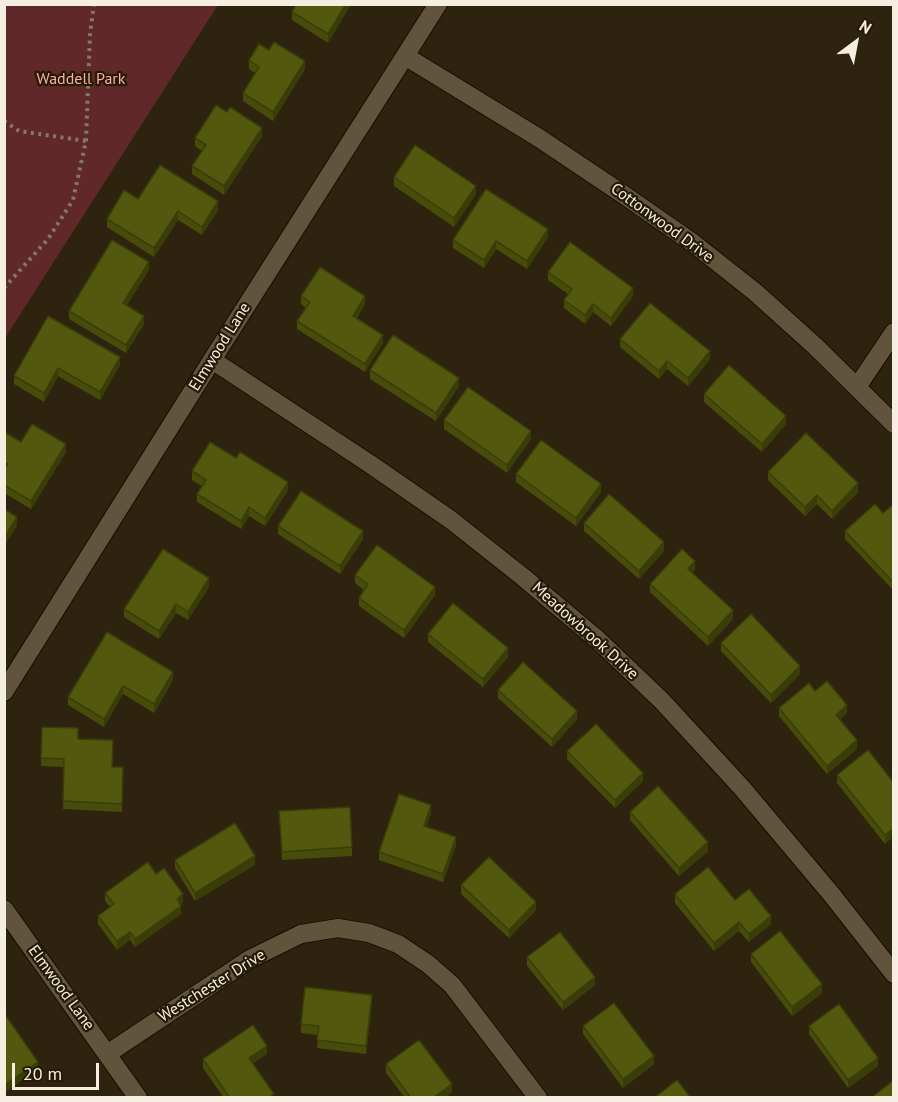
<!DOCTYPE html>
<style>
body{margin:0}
#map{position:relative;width:898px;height:1102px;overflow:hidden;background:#2e230e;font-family:"PT Sans",sans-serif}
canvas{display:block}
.frame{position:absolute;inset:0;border:6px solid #f5eee1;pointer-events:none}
.north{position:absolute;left:826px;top:12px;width:60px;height:60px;-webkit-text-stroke:4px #241a05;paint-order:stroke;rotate:32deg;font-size:16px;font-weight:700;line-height:24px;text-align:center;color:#f5eee1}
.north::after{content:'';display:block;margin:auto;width:21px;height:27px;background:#f5eee1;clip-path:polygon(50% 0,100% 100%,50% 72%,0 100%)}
.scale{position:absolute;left:12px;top:1063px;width:87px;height:27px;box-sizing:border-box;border:3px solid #f5eee1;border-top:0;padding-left:8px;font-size:18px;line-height:21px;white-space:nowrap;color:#f5eee1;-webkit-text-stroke:4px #241a05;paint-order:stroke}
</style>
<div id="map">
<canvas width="898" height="1102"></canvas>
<div class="frame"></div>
<div class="north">N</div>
<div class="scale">20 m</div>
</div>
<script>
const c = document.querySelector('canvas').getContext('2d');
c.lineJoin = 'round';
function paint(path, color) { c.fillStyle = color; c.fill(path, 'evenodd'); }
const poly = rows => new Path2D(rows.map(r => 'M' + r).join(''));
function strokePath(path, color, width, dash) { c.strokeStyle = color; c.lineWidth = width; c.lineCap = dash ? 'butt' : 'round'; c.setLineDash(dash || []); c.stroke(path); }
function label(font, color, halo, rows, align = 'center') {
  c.font = font + ' "PT Sans",sans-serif'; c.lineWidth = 4.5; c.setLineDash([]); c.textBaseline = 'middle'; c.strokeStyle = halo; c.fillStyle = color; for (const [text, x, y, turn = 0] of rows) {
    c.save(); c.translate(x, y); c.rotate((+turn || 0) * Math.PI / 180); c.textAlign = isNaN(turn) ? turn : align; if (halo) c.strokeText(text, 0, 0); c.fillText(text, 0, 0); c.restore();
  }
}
paint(poly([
 [5,4,218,5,5,338,4,5]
]), '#602828');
const street = poly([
 [405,56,539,138,624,195,693,243,755,292,815,346,894,424],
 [212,360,370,464,451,520,523,577,598,640,662,701,742,788,832,895,894,974],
 [857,387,894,332],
 [4,692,212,360,438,4],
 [4,909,138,1098],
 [107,1054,250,959,301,934,338,928,369,933,398,944,428,964,452,985,538,1098]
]);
strokePath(street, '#160c00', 20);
strokePath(poly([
 [4,121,19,131,86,141],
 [4,288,48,239,73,200,86,141,90,34,94,4]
]), '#827967', 4, [3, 4.5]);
strokePath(street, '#60543d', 18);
paint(poly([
 [351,4,328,43,292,20,292,12],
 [269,50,305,69,273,121,243,101,243,93,255,73,249,69,249,60],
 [262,136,224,195,192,174,192,166,202,151,195,146,195,138],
 [394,177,476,194,454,227,394,186],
 [138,199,218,210,202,235,178,220,154,257,107,227,107,219],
 [548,237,527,269,496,249,484,268,453,248,453,240],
 [149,270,127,305,144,324,126,353,69,319,69,311],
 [548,272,633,296,611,326,593,312,585,324,564,308,564,300,568,294,548,280],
 [301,296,365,304,357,318,383,343,365,372,297,329,297,321,306,308,301,304],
 [48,316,120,365,100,400,58,376,44,402,14,384,14,376],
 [620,339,710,359,688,386,667,369,659,379,620,347],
 [370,370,459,386,436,421,370,379],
 [704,394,786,424,762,452,704,402],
 [444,420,531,439,507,473,444,429],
 [4,436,21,442,66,452,31,509,4,493],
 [192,471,288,490,265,526,249,516,241,529,197,502,197,494,202,486,192,480],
 [768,472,858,492,832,519,817,504,805,516,768,480],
 [516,474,601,492,576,526,516,482],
 [894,504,894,591,845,539,845,531,883,513],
 [584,523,664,551,639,579,584,531],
 [278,526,363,539,340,574,278,534],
 [695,569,692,573,733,619,708,646,650,592,650,584],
 [355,575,435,595,404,638,359,606,359,598,364,590,355,583],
 [209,587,188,620,176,613,159,639,124,617,124,609],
 [107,632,173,680,154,713,123,694,104,727,68,705,68,697],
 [428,634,508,657,483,687,428,642],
 [721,643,800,674,771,703,721,651],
 [498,690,577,719,552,747,498,698],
 [815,691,847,713,840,719,857,749,827,774,779,716,779,708],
 [42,727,78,739,123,776,122,812,63,809,64,767,41,766],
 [567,751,643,781,615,808,567,759],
 [837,775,894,783,894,836,885,844,837,783],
 [279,811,352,847,352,856,282,860],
 [630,812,708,851,679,876,630,820],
 [431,813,426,826,456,845,443,882,379,860,379,852],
 [175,860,255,865,195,901,175,868],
 [156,874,183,902,181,904,181,914,135,947,130,940,117,950,98,924,98,916,110,907,105,901,105,893],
 [461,885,536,910,509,938,461,894],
 [675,894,735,900,771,924,749,942,739,931,714,951,675,903],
 [751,954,822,993,792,1016,751,962],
 [527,957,595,985,563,1010,527,966],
 [372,1003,366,1054,317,1048,318,1035,301,1033,301,1024],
 [583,1026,654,1064,623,1088,583,1034],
 [809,1026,878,1066,848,1088,809,1034],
 [267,1054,253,1063,274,1098,224,1098,203,1068,203,1059],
 [386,1064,452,1092,445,1098,405,1098,386,1073]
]), '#474c0b');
paint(poly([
 [346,4,351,4,328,43,328,34],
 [305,61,305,69,273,121,273,112],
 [262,128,262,136,224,195,224,186],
 [476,186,476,194,454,227,454,218],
 [218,201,218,210,202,235,202,227],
 [178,211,178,220,154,257,154,248],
 [548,229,548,237,527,269,527,261],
 [496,241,496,249,484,268,484,260],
 [149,262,149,270,123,311,123,303],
 [633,288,633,296,611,326,611,318],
 [365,296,365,304,353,324,353,316],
 [593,304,593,312,585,324,585,315],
 [144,316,144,324,126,353,126,345],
 [383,335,383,343,365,372,365,364],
 [710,351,710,359,688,386,688,378],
 [120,357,120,365,100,400,100,392],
 [667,361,667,369,659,379,659,371],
 [58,368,58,376,44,402,44,393],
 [459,378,459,386,436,421,436,413],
 [786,416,786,424,762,452,762,444],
 [531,431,531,439,507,473,507,465],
 [66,444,66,452,31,509,31,501],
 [288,482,288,490,265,526,265,518],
 [858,483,858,492,832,519,832,511],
 [601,484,601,492,576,526,576,518],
 [817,495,817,504,805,516,805,507],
 [249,507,249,516,241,529,241,521],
 [17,517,17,526,4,546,4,538],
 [363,531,363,539,340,574,340,566],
 [664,542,664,551,639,579,639,571],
 [695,561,695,569,688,577,688,569],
 [209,578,209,587,188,620,188,612],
 [435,587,435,595,404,638,404,630],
 [176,604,176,613,159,639,159,631],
 [733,610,733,619,708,646,708,637],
 [508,648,508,657,483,687,483,679],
 [800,666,800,674,771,703,771,695],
 [173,672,173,680,154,713,154,704],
 [123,686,123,694,104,727,104,719],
 [847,705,847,713,836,723,836,715],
 [577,711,577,719,552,747,552,739],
 [857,740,857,749,827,774,827,766],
 [643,773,643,781,615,808,615,800],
 [431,805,431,813,424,834,424,826],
 [894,828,894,836,885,844,885,835],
 [456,837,456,845,443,882,443,874],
 [708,842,708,851,679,876,679,868],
 [255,856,255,865,195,901,195,893],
 [183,894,183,902,177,907,177,899],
 [536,902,536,910,509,938,509,930],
 [181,906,181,914,135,947,135,939],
 [771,916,771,924,749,942,749,934],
 [739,922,739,931,714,951,714,943],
 [130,932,130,940,117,950,117,941],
 [595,977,595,985,563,1010,563,1002],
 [822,984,822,993,792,1016,792,1007],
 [372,995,372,1003,366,1054,366,1046],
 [267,1046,267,1054,249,1066,249,1058],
 [654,1056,654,1064,623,1088,623,1079],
 [878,1058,878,1066,848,1088,848,1080],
 [38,1062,38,1070,4,1093,4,1085],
 [452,1084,452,1092,445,1098,433,1098]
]), '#393e09');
const building = poly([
 [296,4,346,4,328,34,292,12,296,4],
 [274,42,305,61,273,112,243,93,259,67,249,60,259,44,269,50,274,42],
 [216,105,227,112,230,107,262,128,224,186,192,166,206,145,195,138,216,105],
 [415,145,476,186,454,218,394,177,415,145],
 [160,165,218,201,202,227,178,211,154,248,107,219,124,190,138,199,160,165],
 [486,189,548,229,527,261,496,241,484,260,453,240,486,189],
 [112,240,149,262,123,303,144,316,126,345,69,311,112,240],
 [570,242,633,288,611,318,593,304,585,315,564,300,572,289,548,272,570,242],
 [320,267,365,296,353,316,383,335,365,364,297,321,310,302,301,296,320,267],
 [650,303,710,351,688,378,667,361,659,371,620,339,650,303],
 [48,316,120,357,100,392,58,368,44,393,14,376,48,316],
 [393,335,459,378,436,413,370,370,393,335],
 [729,365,786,416,762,444,704,394,729,365],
 [468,387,531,431,507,465,444,420,468,387],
 [32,424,66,444,31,501,4,485,4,469,8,464,4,462,4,436,6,433,21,442,32,424],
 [806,433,858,483,832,511,817,495,805,507,768,472,806,433],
 [541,440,601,484,576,518,516,474,541,440],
 [210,442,236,458,240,452,288,482,265,518,249,507,241,521,197,494,206,480,192,471,210,442],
 [301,491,363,531,340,566,278,526,301,491],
 [609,494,664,542,639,571,584,523,609,494],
 [875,504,883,513,894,504,894,583,845,531,875,504],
 [4,509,17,517,4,538,4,509],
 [377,545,435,587,404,630,359,598,368,584,355,575,377,545],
 [163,549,209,578,188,612,176,604,159,631,124,609,163,549],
 [682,549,695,561,688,569,733,610,708,637,650,584,682,549],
 [453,603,508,648,483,679,428,634,453,603],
 [751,614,800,666,771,695,721,643,751,614],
 [107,632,173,672,154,704,123,686,104,719,68,697,107,632],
 [523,662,577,711,552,739,498,690,523,662],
 [827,681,847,705,836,715,857,740,827,766,779,708,809,683,815,691,827,681],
 [596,724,643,773,615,800,567,751,596,724],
 [42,727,78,728,78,739,113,740,112,767,123,767,122,804,63,801,64,759,41,758,42,727],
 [868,750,894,783,894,828,885,835,837,775,868,750],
 [658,786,708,842,679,868,630,812,658,786],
 [399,794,431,805,424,826,456,837,443,874,379,852,399,794],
 [350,807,352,847,282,852,279,811,350,807],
 [235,823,255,856,195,893,175,860,235,823],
 [489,857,536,902,509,930,461,885,489,857],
 [148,862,156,874,164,868,183,894,177,899,181,906,135,939,130,932,117,941,98,916,114,904,105,893,148,862],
 [708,867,735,900,749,889,771,916,749,934,739,922,714,943,675,894,708,867],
 [780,931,822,984,792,1007,751,954,780,931],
 [560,932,595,977,563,1002,527,957,560,932],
 [305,987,372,995,366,1046,317,1040,319,1026,301,1024,305,987],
 [614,1003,654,1056,623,1079,583,1026,614,1003],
 [839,1004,878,1058,848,1080,809,1026,839,1004],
 [4,1013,38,1062,4,1085,4,1013],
 [253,1025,267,1046,249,1058,274,1094,268,1098,230,1098,203,1059,253,1025],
 [419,1040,452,1084,433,1098,411,1098,386,1064,419,1040],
 [677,1080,691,1098,654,1098,677,1080],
 [894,1080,894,1098,871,1098,894,1080]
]);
paint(building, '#52580d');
strokePath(building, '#393e09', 1.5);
label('16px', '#ffaca9', '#241a05', [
 ["Waddell Park",81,79]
]);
label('16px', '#f5eee1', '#241a05', [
 ["Cottonwood Drive",662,223,36],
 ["Elmwood Lane",220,347,-58],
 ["Meadowbrook Drive",585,631,42],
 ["Westchester Drive",212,986,-32],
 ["Elmwood Lane",61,988,54]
]);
</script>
